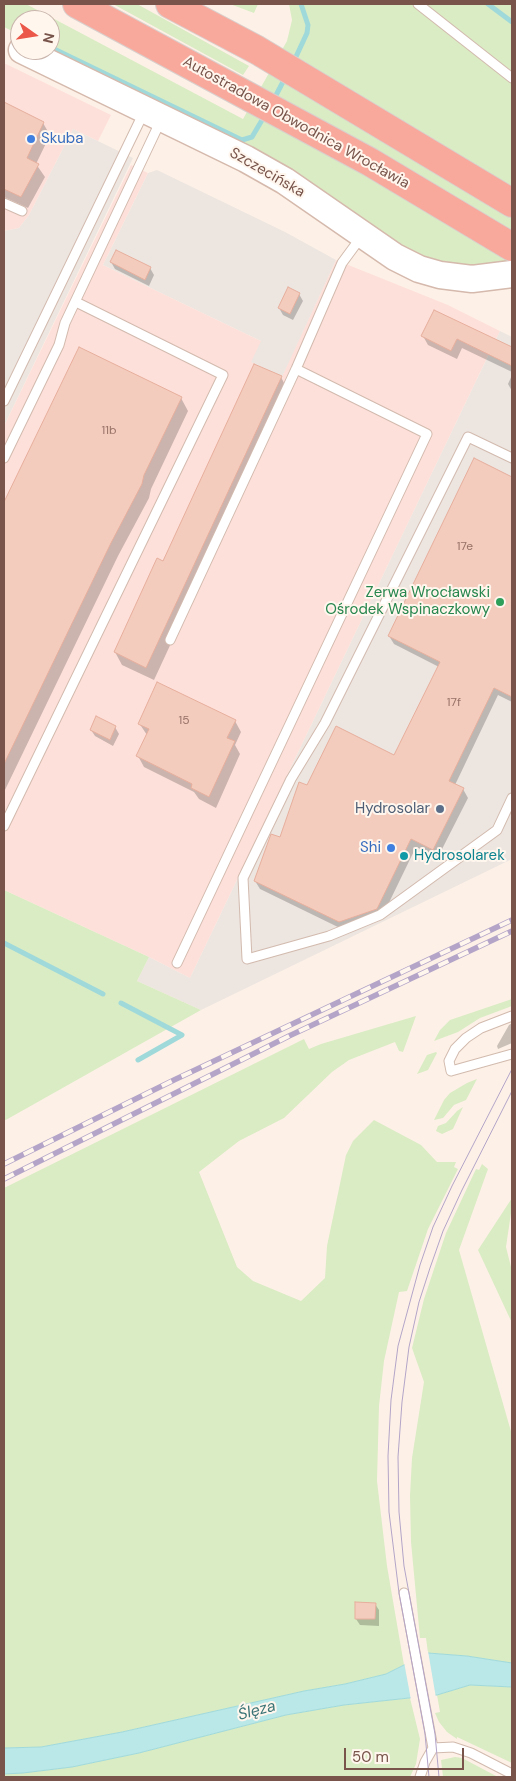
<!DOCTYPE html>
<meta charset="utf-8">
<style>
body{margin:0}
#map{position:relative;width:516px;height:1781px;overflow:hidden;background:#fdf1e7;font-family:"DM Sans",sans-serif}
canvas{display:block}
.frame{position:absolute;inset:0;border:5px solid #78544a;pointer-events:none}
.north{position:absolute;left:10px;top:10px;width:50px;height:50px;box-sizing:border-box;background:#fff6ee;border:1px solid #c9b5ac;border-radius:50%;rotate:103deg;font-size:14px;font-weight:700;line-height:20px;text-align:center;color:#78544a}
.north::after{content:'';display:block;margin:auto;width:18px;height:22px;background:#eb5748;clip-path:polygon(50% 0,100% 100%,50% 72%,0 100%)}
.scale{position:absolute;left:344px;top:1748px;width:120px;height:22px;box-sizing:border-box;border:2px solid #78544a;border-top:0;padding-left:6px;font-size:15px;line-height:18px;white-space:nowrap;color:#78544a;-webkit-text-stroke:4px #fff6ee;paint-order:stroke}
</style>
<div id="map">
<canvas width="516" height="1781"></canvas>
<div class="frame"></div>
<div class="north">N</div>
<div class="scale">50 m</div>
</div>
<script>
const c = document.querySelector('canvas').getContext('2d');
c.lineJoin = 'round';
function paint(path, color) { c.fillStyle = color; c.fill(path, 'evenodd'); }
const poly = rows => new Path2D(rows.map(r => 'M' + r).join(''));
function strokePath(path, color, width, dash) { c.strokeStyle = color; c.lineWidth = width; c.lineCap = dash ? 'butt' : 'round'; c.setLineDash(dash || []); c.stroke(path); }
function label(font, color, halo, rows, align = 'center') {
  c.font = font + ' "DM Sans",sans-serif'; c.lineWidth = 4; c.setLineDash([]); c.textBaseline = 'middle'; c.strokeStyle = halo; c.fillStyle = color; for (const [text, x, y, turn = 0] of rows) {
    c.save(); c.translate(x, y); c.rotate((+turn || 0) * Math.PI / 180); c.textAlign = isNaN(turn) ? turn : align; if (halo) c.strokeText(text, 0, 0); c.fillText(text, 0, 0); c.restore();
  }
}
paint(poly([
 [4,63,111,115,98,141,73,129,29,215,19,228,4,231],
 [131,165,148,173,103,265,261,341,282,376,336,260,448,305,500,331,190,978,149,957,4,890,4,426]
]), '#fee0da');
paint(poly([
 [73,129,133,158,4,426,4,231,19,228,29,215],
 [157,170,285,232,336,260,282,377,251,362,261,341,103,265,148,173],
 [500,331,512,337,512,859,201,1010,137,981,149,957,190,978]
]), '#ede5e0');
paint(poly([
 [4,4,26,4,243,119,287,41,292,20,289,4,510,4,512,5,512,262,468,267,443,263,418,255,232,140,50,49,50,20,20,20,20,35,4,27],
 [113,4,137,4,249,66,243,75],
 [230,4,258,4,254,13],
 [4,890,149,957,137,981,201,1010,4,1121],
 [512,999,512,1006,480,1018,458,1032,434,1041,440,1030,450,1020],
 [416,1016,403,1052,399,1051,395,1042,349,1060,332,1072,284,1118,239,1141,199,1172,237,1267,253,1281,301,1301,325,1278,327,1246,346,1155,353,1141,374,1120,421,1145,437,1162,456,1162,454,1167,458,1169,428,1229,407,1291,399,1292,384,1361,379,1406,377,1481,387,1566,404,1665,386,1674,345,1684,304,1691,122,1732,41,1747,4,1748,4,1188,304,1039,309,1049,321,1044],
 [436,1052,437,1053,428,1070,417,1074,427,1055],
 [477,1079,466,1100,454,1105,443,1118,434,1120,444,1100,450,1093,467,1083],
 [463,1107,453,1129,442,1134,436,1131,438,1126,446,1123,457,1111],
 [482,1164,488,1169,459,1250,512,1435,512,1663,467,1656,428,1653,426,1638,420,1638,411,1542,410,1496,412,1458,424,1382,412,1348,424,1299,446,1233,476,1169,479,1170],
 [512,1198,512,1206,506,1247,512,1271,512,1323,478,1250],
 [470,1685,512,1687,512,1763,457,1737,457,1739,447,1732,439,1722,435,1713,440,1712,437,1695],
 [410,1698,420,1739,416,1764,410,1777,4,1777,4,1774,23,1773,72,1767,139,1753,286,1715,344,1705],
 [455,1757,462,1758,498,1777,443,1777,441,1760]
]), '#daecc4');
const water = poly([
 [428,1653,467,1656,512,1663,512,1687,470,1685,437,1695,344,1705,286,1715,139,1753,72,1767,23,1773,4,1774,4,1748,41,1747,122,1732,304,1691,345,1684,386,1674,428,1653]
]);
paint(water, '#bae7e8');
strokePath(water, '#a0d9da', 1);
paint(poly([
 [428,1651,436,1698,411,1700,404,1662]
]), '#fdf1e7');
paint(poly([
 [4,104,43,123,50,135,36,164,45,177,28,208,4,197],
 [111,262,150,268,154,275,149,286,115,269],
 [299,294,303,301,293,320,283,315,279,308],
 [435,311,512,349,512,372,462,348,457,359,428,345,423,336],
 [79,349,181,398,188,411,151,489,149,498,118,556,4,792,4,505],
 [512,375,512,391,508,384],
 [281,377,288,391,154,680,122,665,115,652,164,563],
 [474,460,512,478,512,702,498,695,455,785,463,789,468,798,438,857,416,847,382,917,344,930,260,889,255,881,281,838,308,787,395,756,439,667,394,644,389,636],
 [235,721,241,732,235,745,240,754,216,808,199,799,194,792,144,767,138,756,147,735,139,723],
 [115,727,119,734,113,746,95,736,91,730],
 [512,1023,512,1043,498,1049,497,1046,509,1025],
 [375,1604,379,1610,379,1626,360,1625,356,1619]
]), '#0003');
strokePath(poly([
 [488,4,512,22],
 [50,47,242,140,252,137,265,115],
 [294,61,307,33,308,25,301,4],
 [273,101,286,76],
 [4,943,103,994],
 [121,1003,182,1035,138,1060]
]), '#a0d9da', 5);
const building = poly([
 [4,102,44,122,27,158,39,164,21,197,4,189,4,102],
 [116,250,151,267,145,280,110,262,116,250],
 [288,287,300,293,290,314,278,308,288,287],
 [434,310,512,347,512,366,457,339,451,351,421,336,434,310],
 [79,347,182,397,144,475,142,484,111,543,4,764,4,502,79,347],
 [254,364,282,376,146,668,114,652,157,558,163,561,254,364],
 [474,458,512,477,512,697,494,688,449,781,464,788,433,850,411,839,377,909,339,922,254,881,271,834,280,837,299,782,307,785,336,726,394,755,440,662,388,636,474,458],
 [157,682,236,720,227,738,235,741,209,797,191,788,192,784,136,756,149,729,138,724,157,682],
 [96,716,116,726,110,740,90,730,96,716],
 [355,1602,376,1603,375,1619,355,1619,355,1602]
]);
paint(building, '#f4ccbd');
strokePath(building, '#e7af9d', 1);
const lane = poly([
 [418,4,512,78],
 [4,203,22,211],
 [4,401,144,112],
 [4,458,59,345,65,323,161,120],
 [512,458,468,437,325,723,291,779,243,878,247,959,329,936,380,915,497,830,512,798],
 [170,640,296,369,342,263,356,244,360,236],
 [4,826,223,375,76,302],
 [177,963,427,434,296,369],
 [512,1016,481,1028,466,1038,455,1049,449,1061,451,1071,512,1054],
 [404,1593,433,1748,425,1762,420,1777],
 [433,1748,453,1747,471,1753,512,1774]
]);
const secondary = poly([
 [22,50,246,159,285,181,395,257,419,269,440,275,472,279,512,274]
]);
const highway = poly([
 [77,4,370,162,512,247],
 [170,4,257,50,512,203]
]);
strokePath(lane, '#d2baae', 11);
strokePath(secondary, '#d5b9ac', 29);
strokePath(highway, '#d9cfcc', 30);
strokePath(lane, '#fff', 9);
strokePath(secondary, '#fff', 26);
strokePath(highway, '#f9a89c', 28);
strokePath(poly([
 [429,1777,425,1734,399,1593,389,1512,388,1456,391,1400,398,1346,420,1265,433,1227,452,1186,512,1069],
 [439,1777,435,1734,404,1566,399,1512,398,1457,402,1402,409,1347,419,1302,430,1268,443,1231,462,1190,512,1091]
]), '#b3a4c8', 1);
const rail = poly([
 [4,1164,174,1080,512,920],
 [4,1179,289,1036,512,931]
]);
strokePath(rail, '#b3a4c8', 5.5);
strokePath(rail, '#fff6ee', 4, [11]);
for (const [x, y, r, color] of [
 [31,139,5,"#3f7fe0"],
 [500,602,5,"#2e9e5b"],
 [440,809,5,"#5c6f8a"],
 [391,848,5,"#3f7fe0"],
 [404,856,5,"#0f9aa8"]
]) { const dot = new Path2D(); dot.arc(x, y, r, 0, 2 * Math.PI); c.fillStyle = color; c.fill(dot); strokePath(dot, '#fff6ee', 2); }
label('12px', '#977267', null, [
 ["11b",109,431],
 ["17e",465,547],
 ["17f",454,703],
 ["15",184,721]
]);
label('15px', '#78544a', '#fff6ee', [
 ["Autostradowa Obwodnica Wrocławia",296,123,29],
 ["Szczecińska",267,173,30]
]);
label('15px', '#366cbe', '#fff6ee', [
 ["Skuba",41,139],
 ["Shi",381,848,"right"]
], 'left');
label('15px', '#27864d', '#fff6ee', [
 ["Zerwa Wrocławski",490,593],
 ["Ośrodek Wspinaczkowy",490,610]
], 'right');
label('15px', '#4e5e75', '#fff6ee', [
 ["Hydrosolar",430,809]
], 'right');
label('15px', '#0d838f', '#fff6ee', [
 ["Hydrosolarek",414,856]
], 'left');
label('italic 16px', '#3a7476', '#fff6ee', [
 ["Ślęza",257,1711,-15]
]);
</script>
